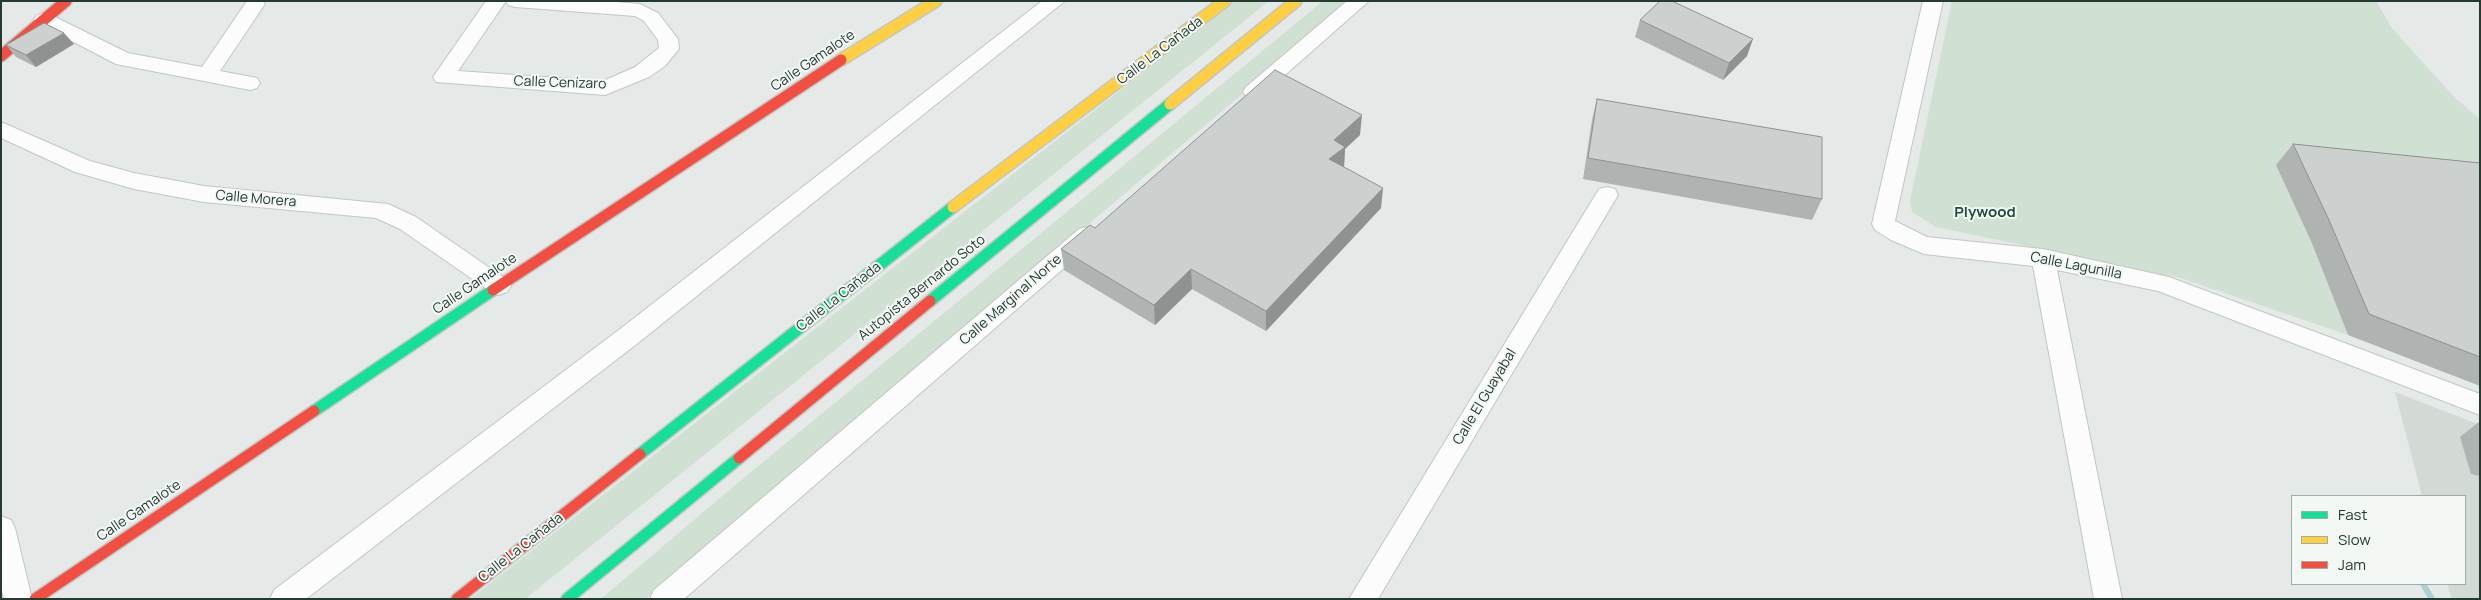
<!DOCTYPE html>
<meta charset="utf-8">
<style>
body{margin:0}
#map{position:relative;width:2481px;height:600px;overflow:hidden;background:#e5e9e7;font-family:Manrope,sans-serif}
canvas{display:block}
.frame{position:absolute;inset:0;border:2px solid #243b32;pointer-events:none}
.legend{position:absolute;left:2291px;top:495px;width:175px;height:90px;box-sizing:border-box;background:#f3f8f5;border:1px solid #a0aca7;margin:0;padding:6px 9px;list-style:none;font-size:15px;color:#243b32}
.legend li{display:flex;align-items:center;gap:10px;height:25px}
.legend b{width:25px;border:1px solid #a0aca7}
</style>
<div id="map">
<canvas width="2481" height="600"></canvas>
<div class="frame"></div>
<ul class="legend">
<li><b style="height:6px;background:#16e098"></b>Fast</li>
<li><b style="height:6px;background:#ffcf43"></b>Slow</li>
<li><b style="height:6px;background:#f24e42"></b>Jam</li>
</ul>
</div>
<script>
const c = document.querySelector('canvas').getContext('2d');
c.lineJoin = 'round';
function paint(path, color) { c.fillStyle = color; c.fill(path, 'evenodd'); }
const poly = rows => new Path2D(rows.map(r => 'M' + r).join(''));
function strokePath(path, color, width, dash) { c.strokeStyle = color; c.lineWidth = width; c.lineCap = dash ? 'butt' : 'round'; c.setLineDash(dash || []); c.stroke(path); }
function label(font, color, halo, rows, align = 'center') {
  c.font = font + ' Manrope,sans-serif'; c.lineWidth = 4; c.setLineDash([]); c.textBaseline = 'middle'; c.strokeStyle = halo; c.fillStyle = color; for (const [text, x, y, turn = 0] of rows) {
    c.save(); c.translate(x, y); c.rotate((+turn || 0) * Math.PI / 180); c.textAlign = isNaN(turn) ? turn : align; if (halo) c.strokeText(text, 0, 0); c.fillText(text, 0, 0); c.restore();
  }
}
paint(poly([
 [2395,392,2480,425,2480,599,2452,599,2447,584,2465,584,2465,496,2422,496]
]), '#d3dad6');
paint(poly([
 [1234,1,1269,1,525,599,470,599],
 [1323,1,1352,1,646,599,601,599,734,486],
 [1952,1,2376,1,2392,28,2454,97,2480,119,2480,187,2311,241,2348,335,2184,279,1936,227,1912,212,1910,201]
]), '#d0e1d3');
strokePath(poly([
 [2423,584,2432,599]
]), '#aad2d3', 6);
const street = poly([
 [247,1,263,1,265,4,220,71,257,78,260,83,257,88,250,90,116,64,37,23,34,19,37,15,44,13,51,15,128,53,202,67,247,1],
 [486,1,604,1,640,4,658,13,678,39,679,49,665,66,649,77,605,95,436,82,433,77,486,1],
 [506,1,508,5,515,7,635,16,644,21,658,40,659,48,635,67,603,81,458,71,506,1],
 [1042,1,1065,1,638,343,306,599,270,599,274,590,620,329,1042,1],
 [1347,1,1369,1,1260,97,1253,99,1246,97,1243,92,1246,87,1347,1],
 [1923,1,1943,1,1895,221,1927,237,2043,249,2169,277,2480,394,2480,415,2158,291,2057,270,2122,599,2094,599,2033,266,1924,254,1891,240,1875,230,1872,224,1923,1],
 [1,122,90,161,134,173,204,186,388,204,416,217,507,280,511,286,507,292,499,295,491,292,400,229,376,218,204,202,134,189,75,172,1,138,1,122],
 [1607,187,1615,189,1618,195,1378,599,1349,599,1599,189,1607,187],
 [1087,227,1095,229,1098,235,1095,241,684,599,650,599,654,590,1079,229,1087,227],
 [1,516,11,520,15,528,32,599,4,599,1,587,1,516]
]);
const fast = poly([
 [930,301,1170,104],
 [314,411,493,290],
 [640,454,953,207],
 [567,599,739,458]
]);
const slow = poly([
 [841,60,936,1],
 [1170,104,1296,1],
 [953,207,1225,1]
]);
const jam = poly([
 [1,56,66,1],
 [493,290,841,60],
 [739,458,930,301],
 [35,599,314,411],
 [457,599,640,454]
]);
strokePath(street, '#c2c6c4', 2);
strokePath(fast, '#c0c7c4', 14);
strokePath(slow, '#c0c7c4', 14);
strokePath(jam, '#c0c7c4', 14);
paint(street, '#fbfcfb');
strokePath(fast, '#16e098', 11);
strokePath(slow, '#ffcf43', 11);
strokePath(jam, '#f24e42', 11);
paint(poly([
 [1640,20,1747,56,1723,80,1635,37],
 [74,44,36,67,16,57,6,45],
 [1597,99,1822,199,1812,220,1583,179,1592,120],
 [1360,135,1345,149,1344,167,1381,208,1266,331,1192,289,1155,325,1064,270,1061,249,1095,228],
 [2293,144,2480,163,2480,386,2348,335,2311,241,2276,165],
 [2480,421,2480,476,2471,474,2460,437]
]), '#afb3b1');
paint(poly([
 [64,33,74,44,36,67,26,55],
 [1753,39,1747,56,1723,80,1729,63],
 [1362,115,1360,135,1345,149,1344,167,1329,159,1334,140],
 [1383,188,1381,208,1266,331,1266,311],
 [1191,269,1192,289,1155,325,1154,305]
]), '#8f9290');
const building = poly([
 [1660,1,1672,1,1753,39,1729,63,1640,20,1660,1],
 [44,23,64,33,26,55,6,45,44,23],
 [1275,70,1362,115,1334,140,1345,147,1329,159,1383,188,1266,311,1191,269,1154,305,1061,249,1090,225,1095,228,1275,70],
 [1597,99,1822,137,1822,199,1588,158,1597,99],
 [2293,144,2480,163,2480,357,2369,314,2329,220,2293,144]
]);
paint(building, '#ccd0ce');
strokePath(building, '#8f9290', 1);
label('14px', '#243b32', '#f3f8f5', [
 ["Calle La Cañada",1160,51,-37],
 ["Calle Gamalote",813,61,-34],
 ["Calle Cenízaro",560,83,2],
 ["Calle Morera",256,199,5],
 ["Calle Lagunilla",2076,266,11],
 ["Calle Gamalote",475,284,-34],
 ["Autopista Bernardo Soto",922,288,-39],
 ["Calle La Cañada",839,297,-38],
 ["Calle Marginal Norte",1011,300,-41],
 ["Calle El Guayabal",1485,397,-59],
 ["Calle Gamalote",139,511,-34],
 ["Calle La Cañada",521,548,-38]
]);
label('bold 15px', '#224b3d', '#f3f8f5', [
 ["Plywood",1985,213]
]);
</script>
